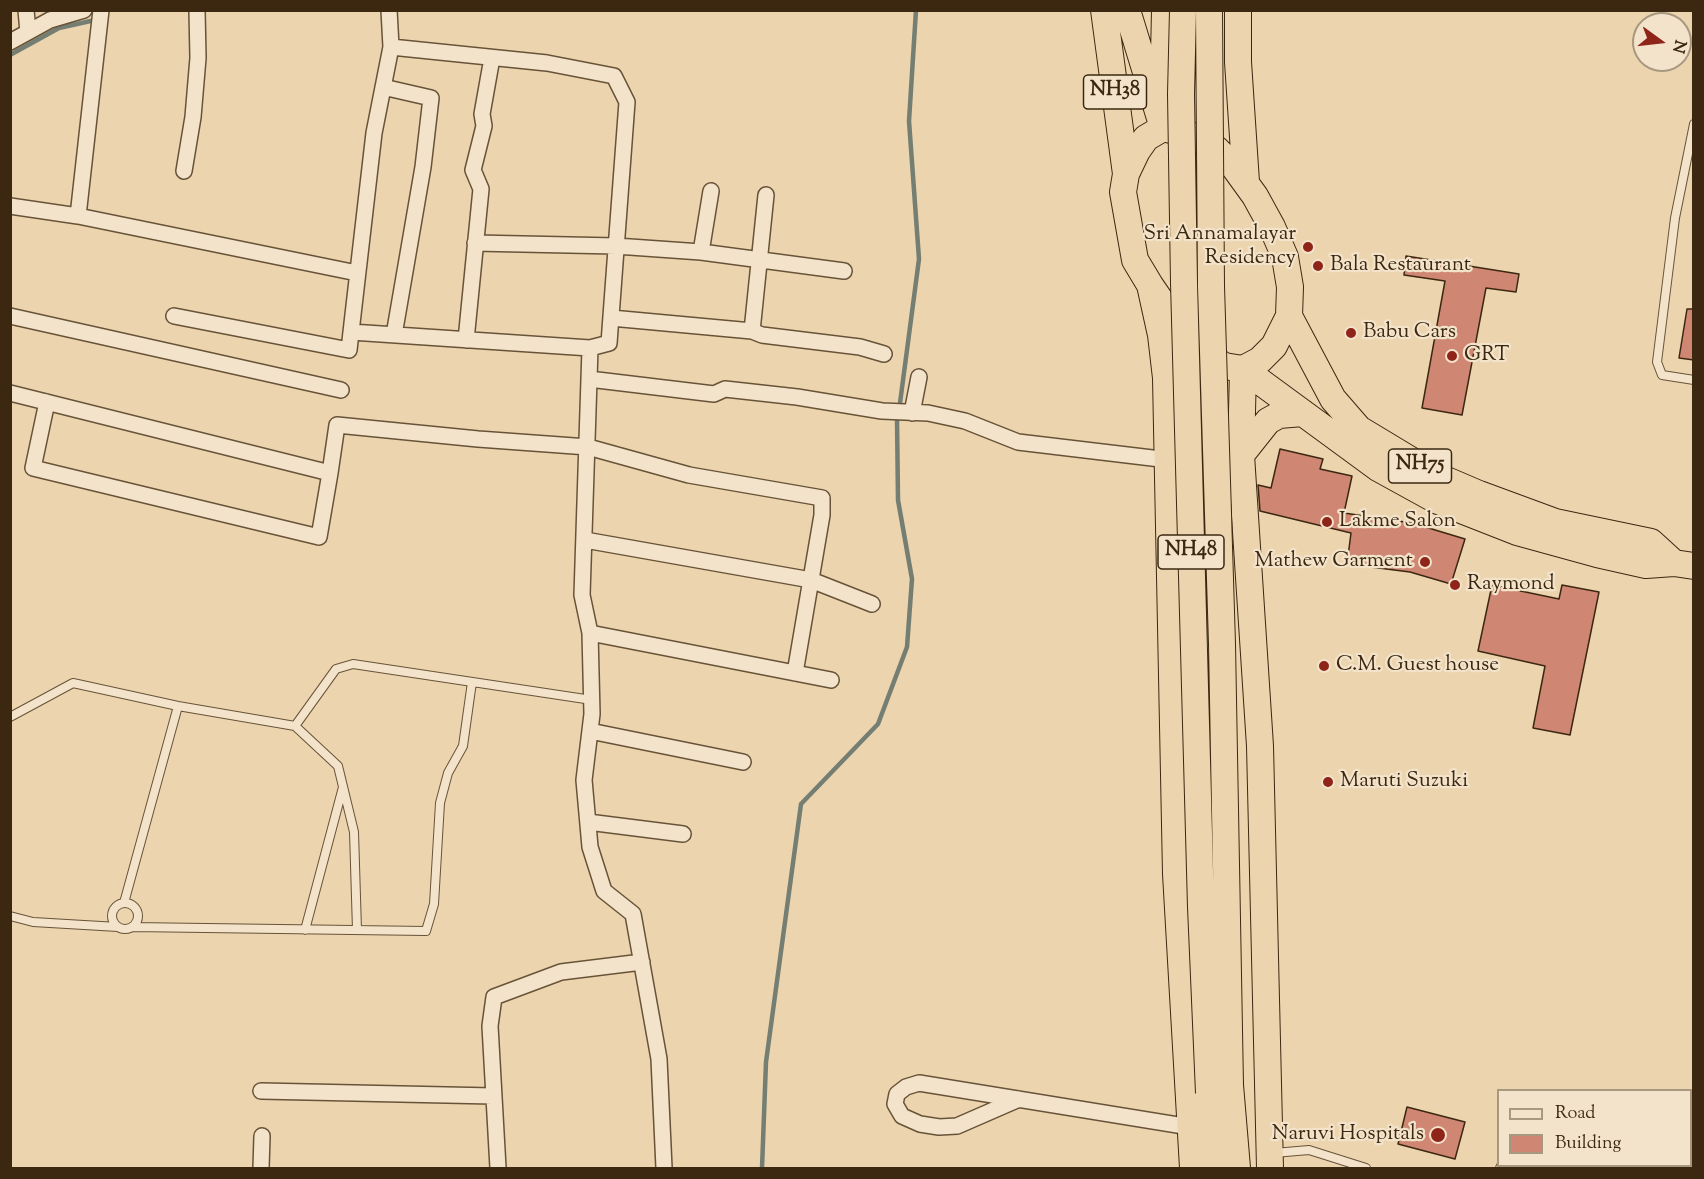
<!DOCTYPE html>
<style>
body{margin:0}
#map{position:relative;width:1704px;height:1179px;overflow:hidden;background:#ebd4ae;font-family:"Sorts Mill Goudy",serif}
canvas{display:block}
.frame{position:absolute;inset:0;border:12px solid #3c2811;pointer-events:none}
.legend{position:absolute;left:1497px;top:1089px;width:195px;height:78px;box-sizing:border-box;background:#f2e3ca;border:2px solid #a99880;margin:0;padding:8px 10px;list-style:none;font-size:18px;color:#3c2811}
.legend li{display:flex;align-items:center;gap:12px;height:30px}
.legend b{width:30px;border:2px solid #a99880}
.north{position:absolute;left:1632px;top:12px;width:60px;height:60px;box-sizing:border-box;background:#f2e3ca;border:2px solid #a99880;border-radius:50%;rotate:105deg;font-size:16px;font-weight:700;line-height:24px;text-align:center;color:#3c2811}
.north::after{content:'';display:block;margin:auto;width:21px;height:27px;background:#8f2418;clip-path:polygon(50% 0,100% 100%,50% 72%,0 100%)}
</style>
<div id="map">
<canvas width="1704" height="1179"></canvas>
<div class="frame"></div>
<ul class="legend">
<li><b style="height:8px;background:#f2e3ca"></b>Road</li>
<li><b style="height:16px;background:#cf8673"></b>Building</li>
</ul>
<div class="north">N</div>
</div>
<script>
const c = document.querySelector('canvas').getContext('2d');
c.lineJoin = 'round';
const poly = rows => new Path2D(rows.map(r => 'M' + r).join(''));
function strokePath(path, color, width, dash) { c.strokeStyle = color; c.lineWidth = width; c.lineCap = dash ? 'butt' : 'round'; c.setLineDash(dash || []); c.stroke(path); }
function paint(path, color) { c.fillStyle = color; c.fill(path, 'evenodd'); }
function label(font, color, halo, rows, align = 'center') {
  c.font = font + ' "Sorts Mill Goudy",serif'; c.lineWidth = 4.5; c.setLineDash([]); c.textBaseline = 'middle'; c.strokeStyle = halo; c.fillStyle = color; for (const [text, x, y, turn = 0] of rows) {
    c.save(); c.translate(x, y); c.rotate((+turn || 0) * Math.PI / 180); c.textAlign = isNaN(turn) ? turn : align; if (halo) c.strokeText(text, 0, 0); c.fillText(text, 0, 0); c.restore();
  }
}
strokePath(poly([
 [10,55,59,28,95,20],
 [900,403,919,259,909,121,916,10],
 [762,1168,766,1062,801,804,878,724,907,647,912,579,898,500,897,419]
]), '#757e72', 4.5);
const building = poly([
 [1406,256,1519,274,1516,292,1486,288,1462,415,1422,408,1445,281,1404,275,1406,256],
 [1687,309,1694,309,1694,360,1679,358,1687,309],
 [1280,449,1323,459,1320,469,1352,476,1344,513,1412,523,1465,539,1451,584,1410,572,1347,564,1351,533,1260,511,1258,485,1271,488,1280,449],
 [1492,585,1559,599,1562,585,1599,592,1570,735,1533,728,1545,666,1478,651,1492,585],
 [1407,1107,1465,1122,1455,1159,1398,1144,1407,1107]
]);
paint(building, '#cf8673');
strokePath(building, '#3c2811', 1.5);
const service = poly([
 [1694,124,1675,218,1657,362,1662,375,1694,380],
 [10,717,73,683,178,706,295,726,338,766,354,832,357,930],
 [295,726,336,669,353,664,592,700],
 '112 916a13 13 0 1 1 26 0a13 13 0 1 1-26 0Z',
 [124,903,178,706],
 [10,916,33,922,118,927],
 [132,927,426,931,434,904,440,803,448,773,463,746,472,682],
 [305,930,343,787],
 [1690,1109,1694,1110],
 [1274,1153,1309,1150,1366,1168],
 [1500,1168,1501,1166],
 [1606,1168,1606,1166]
]);
const minor = poly([
 [26,10,28,32],
 [389,10,391,47,374,133,351,332,590,348],
 [10,42,50,20,84,10],
 [391,47,547,63,614,76,627,102,609,343,590,348,582,595,590,633,592,714,584,780,590,847,604,891,633,914,659,1059,664,1168],
 [383,87,431,98,423,167,394,335],
 [184,171,193,117,198,58,197,10],
 [10,206,78,216,357,273],
 [78,216,101,10],
 [475,243,616,246,701,252,844,271],
 [701,252,711,191],
 [10,316,341,390],
 [174,316,349,350,351,332],
 [611,318,752,331,762,335,860,347,884,354],
 [752,331,766,195],
 [466,340,481,189,473,170,484,126,482,114,492,58],
 [589,379,714,394,725,389,797,397,882,411,928,413,965,421,1018,442,1169,460],
 [10,393,330,473,319,537,33,468,47,402],
 [912,413,919,377],
 [330,473,337,425,478,439,588,447,689,475,822,498,822,515,795,673],
 [585,540,811,580,872,604],
 [590,633,831,680],
 [590,731,743,762],
 [588,822,683,834],
 [261,1091,493,1096],
 [1019,1099,957,1126,939,1127,920,1124,902,1116,895,1104,897,1094,906,1087,919,1083,1190,1127],
 [261,1168,262,1136],
 [498,1168,490,1026,494,997,561,972,642,962]
]);
const trunk = poly([
 [1104,10,1126,174],
 [1127,10,1163,128],
 [1238,10,1238,62,1246,182],
 [1163,103,1165,10],
 [1150,285,1176,323,1204,353,1224,366,1243,369,1260,360,1274,346,1289,316,1290,287,1285,257,1272,227,1255,196,1234,167,1216,149,1190,135,1163,128,1146,138,1137,151,1126,174,1123,192,1135,260,1150,285,1161,335,1166,378,1176,874,1193,1168],
 [1289,316,1333,399,1359,429,1437,476,1479,494,1555,522,1651,542,1674,563],
 [1243,369,1241,455,1260,746,1270,1168],
 [1243,369,1378,468,1438,501,1517,532,1597,554,1646,565,1674,563,1694,566],
 [1241,455,1268,421,1279,415,1303,413],
 [1230,1085,1237,1168],
 [1209,1093,1212,1168]
]);
strokePath(service, '#685338', 10);
strokePath(minor, '#685338', 18);
strokePath(trunk, '#3c2811', 28);
strokePath(service, '#f2e3ca', 8);
strokePath(minor, '#f2e3ca', 15);
strokePath(trunk, '#ebd4ae', 26);
const trunkBridge = poly([
 [1183,10,1181,94,1184,283,1201,907,1209,1093],
 [1209,10,1211,286,1222,644,1230,1085]
]);
strokePath(trunkBridge, '#3c2811', 28, []);
strokePath(trunkBridge, '#ebd4ae', 26);
for (const [x, y, r, color] of [
 [1308,247,6,"#8f2418"],
 [1318,266,6,"#8f2418"],
 [1351,333,6,"#8f2418"],
 [1452,356,6,"#8f2418"],
 [1327,522,6,"#8f2418"],
 [1425,562,6,"#8f2418"],
 [1455,585,6,"#8f2418"],
 [1324,666,6,"#8f2418"],
 [1328,782,6,"#8f2418"],
 [1438,1135,8,"#8f2418"]
]) { const dot = new Path2D(); dot.arc(x, y, r, 0, 2 * Math.PI); c.fillStyle = color; c.fill(dot); strokePath(dot, '#f2e3ca', 2); }
for (const [x, y, w] of [
 [1115,92,63],
 [1420,466,63],
 [1191,552,66]
]) { const box = new Path2D(); box.roundRect(x - w / 2, y - 17, w, 34, 4.5); c.fillStyle = '#f2e3ca'; c.fill(box); strokePath(box, '#3c2811', 1.5); }
label('bold 20px', '#3c2811', null, [
 ["NH38",1115,92],
 ["NH75",1420,466],
 ["NH48",1191,552]
]);
label('21px', '#3c2811', '#f2e3ca', [
 ["Sri Annamalayar",1296,235,"right"],
 ["Residency",1296,259,"right"],
 ["Bala Restaurant",1330,266],
 ["Babu Cars",1363,333],
 ["GRT",1464,356],
 ["Lakme Salon",1339,522],
 ["Mathew Garment",1413,562,"right"],
 ["Raymond",1467,585],
 ["C.M. Guest house",1336,666],
 ["Maruti Suzuki",1340,782],
 ["Naruvi Hospitals",1424,1135,"right"]
], 'left');
</script>
